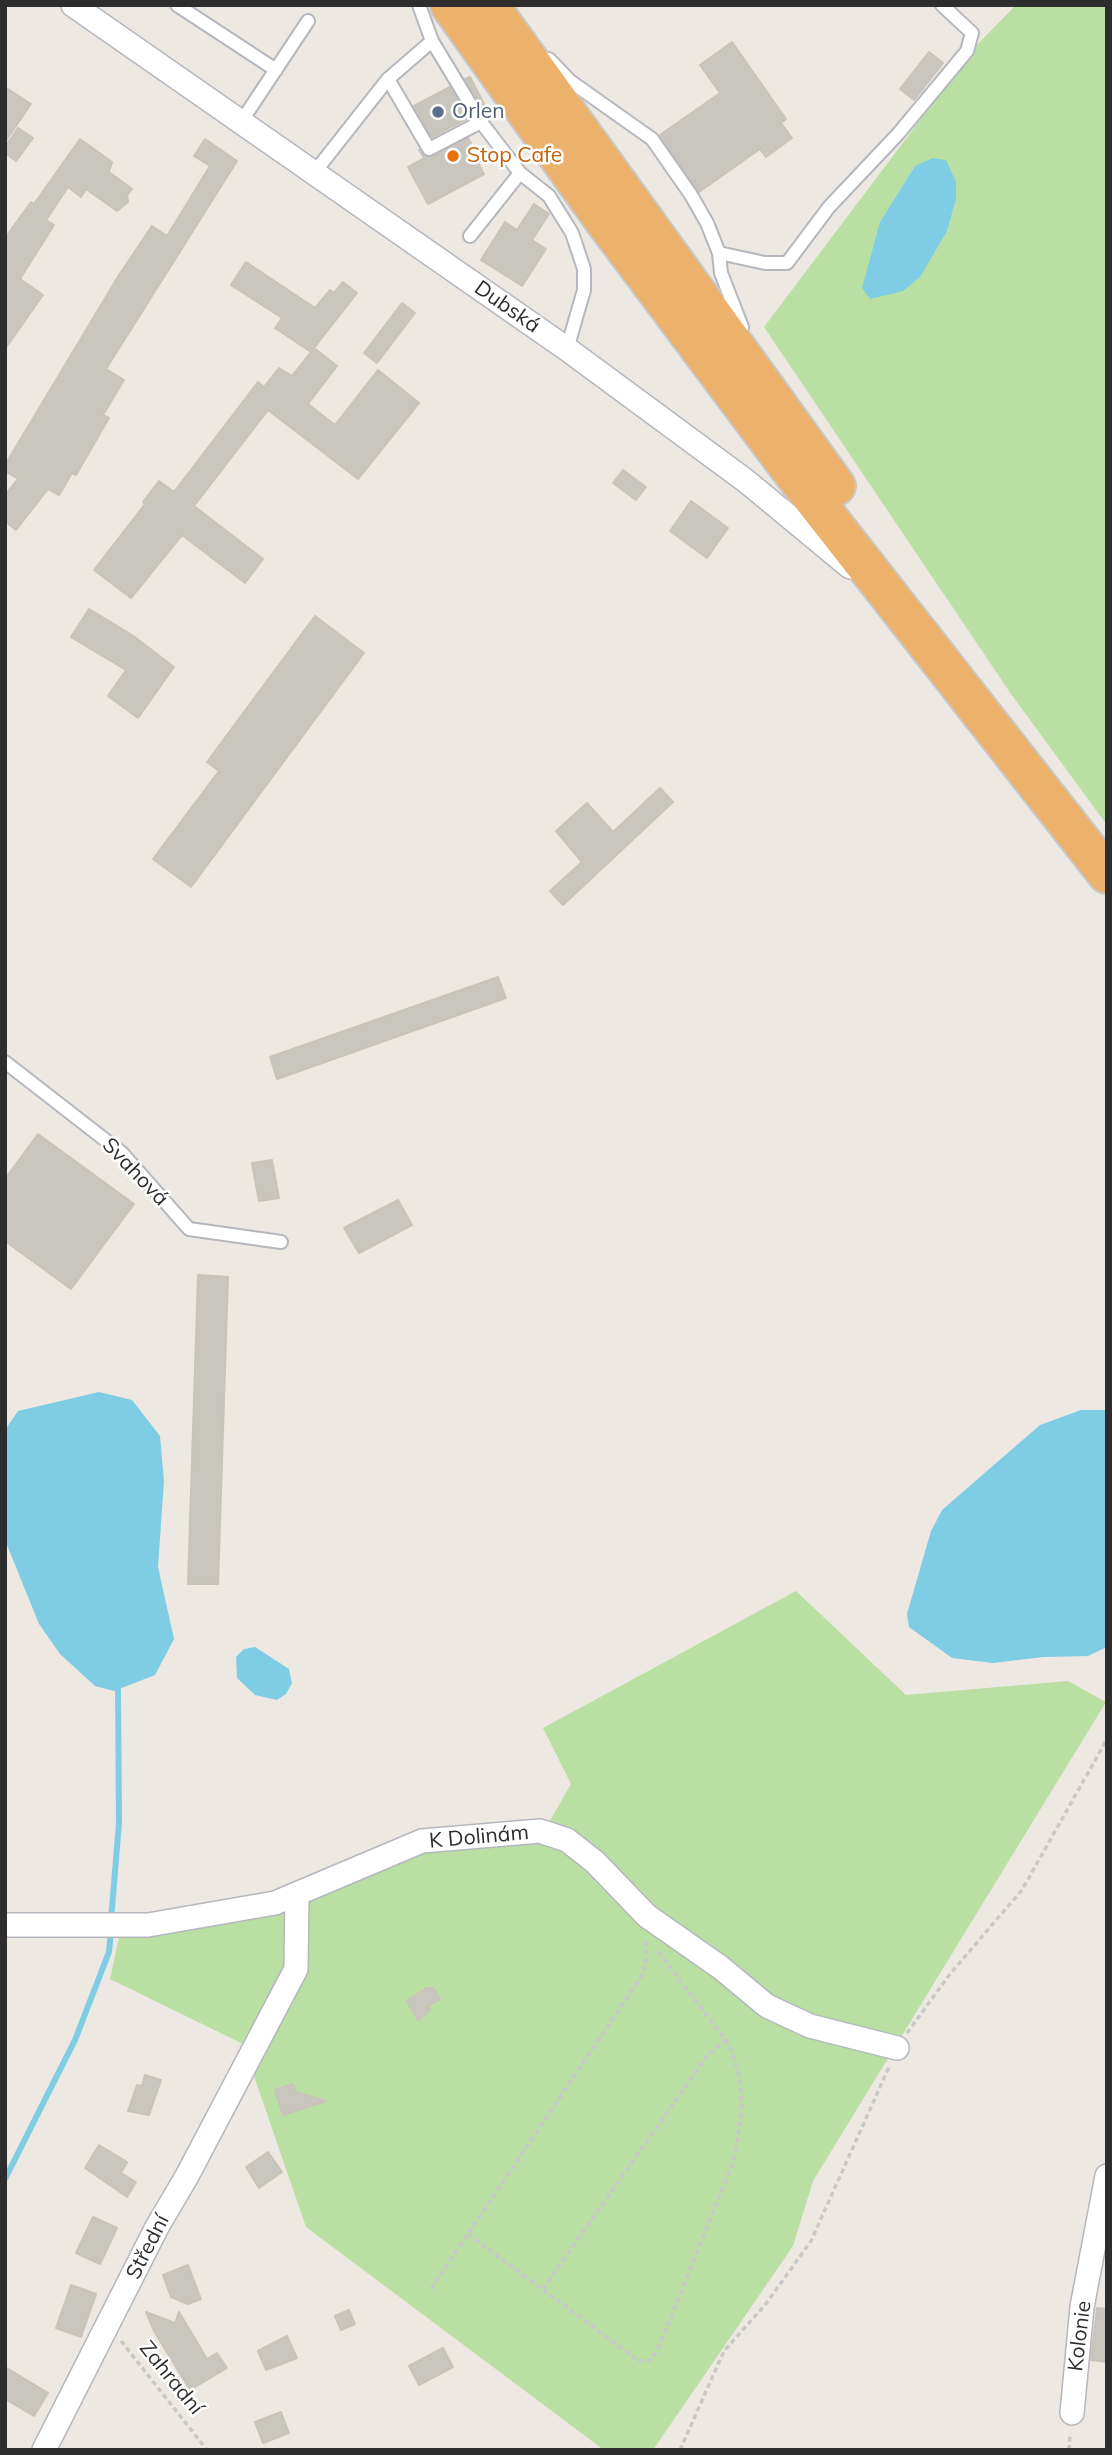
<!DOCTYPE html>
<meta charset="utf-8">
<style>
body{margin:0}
#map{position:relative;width:1112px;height:2455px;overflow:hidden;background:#ede8e1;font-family:Mulish,sans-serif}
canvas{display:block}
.frame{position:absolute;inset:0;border:7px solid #2d2d2d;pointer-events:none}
</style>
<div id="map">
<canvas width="1112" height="2455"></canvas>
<div class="frame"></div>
</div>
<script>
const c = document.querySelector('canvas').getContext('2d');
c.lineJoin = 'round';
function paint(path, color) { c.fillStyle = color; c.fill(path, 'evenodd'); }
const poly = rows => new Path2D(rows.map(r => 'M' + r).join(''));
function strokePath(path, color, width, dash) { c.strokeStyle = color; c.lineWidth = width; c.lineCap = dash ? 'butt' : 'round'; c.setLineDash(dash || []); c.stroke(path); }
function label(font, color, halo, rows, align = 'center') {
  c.font = font + ' Mulish,sans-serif'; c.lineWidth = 5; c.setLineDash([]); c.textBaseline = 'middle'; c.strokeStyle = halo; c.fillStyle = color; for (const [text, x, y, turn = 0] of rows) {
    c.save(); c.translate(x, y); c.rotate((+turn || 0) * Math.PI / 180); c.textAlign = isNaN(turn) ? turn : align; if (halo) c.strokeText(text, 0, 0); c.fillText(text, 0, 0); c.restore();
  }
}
paint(poly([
 [1016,5,1107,5,1107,825,1011,694,764,327,976,46],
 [915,166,956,182,956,200,947,231,880,222],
 [796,1591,906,1695,1068,1681,1106,1702,813,2181,793,2246,653,2450,604,2450,306,2227,243,2044,110,1979,119,1938,282,1912,424,1851,539,1840,571,1784,543,1728]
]), '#b9dfa3');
paint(poly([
 [933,158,946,160,956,182,956,200,947,231,920,277,903,291,870,299,862,288,880,222,915,166],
 [99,1392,132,1400,160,1436,164,1481,158,1567,174,1639,155,1675,114,1691,95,1686,60,1654,39,1624,5,1540,5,1430,18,1411],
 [1081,1410,1107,1410,1107,1647,1088,1656,1043,1657,993,1663,952,1658,909,1627,907,1614,931,1531,942,1510,1040,1425],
 [255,1647,289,1669,292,1683,286,1694,277,1700,255,1695,237,1678,236,1657,244,1649]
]), '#7ecde5');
strokePath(poly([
 [111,1920,119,1823,118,1690],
 [5,2179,75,2040,109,1952,111,1931]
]), '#7ecde5', 6);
const building = poly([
 [732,42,786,119,781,123,792,138,766,157,760,149,699,192,660,135,720,93,700,65,732,42],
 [929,52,943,63,914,100,900,89,929,52],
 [470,77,486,108,484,109,465,79,470,77],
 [5,87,31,104,5,142,5,87],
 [450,87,468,118,432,137,414,106,450,87],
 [18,128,33,138,16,161,5,153,5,147,18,128],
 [468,138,471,143,468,144,484,174,428,204,408,167,424,158,419,150,425,157,432,157,468,138],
 [80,139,112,162,109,172,132,189,127,195,128,202,117,211,86,189,81,197,68,187,46,220,54,225,20,279,43,295,5,349,5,238,31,202,34,204,80,139],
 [205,139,237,161,106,369,124,380,103,415,109,418,76,475,72,473,59,495,48,489,16,530,5,521,5,495,18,479,5,471,5,465,119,275,152,226,167,236,210,166,194,156,205,139],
 [534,204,549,214,532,240,546,249,522,286,481,260,505,222,517,230,534,204],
 [246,262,315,308,330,290,334,293,343,282,357,293,314,348,337,366,308,404,335,425,378,370,419,403,358,479,268,410,194,506,263,559,245,583,182,535,131,598,94,570,145,504,143,502,159,481,174,492,258,382,264,387,279,368,292,376,311,352,275,328,282,318,231,285,246,262],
 [402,303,415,313,377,363,364,353,402,303],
 [623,470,646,487,636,500,613,483,623,470],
 [691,501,728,528,707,558,670,531,691,501],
 [89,609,132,635,174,667,138,718,108,696,126,670,71,637,89,609],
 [315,616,364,653,191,887,153,859,219,771,207,762,315,616],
 [660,788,673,802,563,905,550,891,582,862,556,831,587,803,613,832,660,788],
 [498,977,506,998,277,1079,270,1057,498,977],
 [38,1134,134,1204,71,1289,5,1241,5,1179,38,1134],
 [272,1160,279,1198,259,1201,252,1163,272,1160],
 [398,1200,412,1225,359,1253,344,1228,398,1200],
 [198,1275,228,1277,218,1584,188,1584,198,1275],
 [427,1988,433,1988,440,1999,428,2006,430,2010,418,2020,407,2001,427,1988],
 [145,2075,161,2080,149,2115,128,2111,137,2085,142,2086,145,2075],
 [293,2084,296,2092,326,2101,283,2115,275,2090,293,2084],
 [99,2145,127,2162,121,2173,136,2182,127,2197,85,2168,99,2145],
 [268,2152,282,2172,259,2188,246,2167,268,2152],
 [93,2217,117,2228,100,2264,76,2253,93,2217],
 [188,2265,201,2299,188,2304,171,2297,163,2275,188,2265],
 [71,2285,96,2294,81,2337,56,2328,71,2285],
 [1097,2308,1107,2309,1107,2362,1091,2360,1097,2308],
 [349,2310,355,2324,341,2330,335,2316,349,2310],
 [146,2312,175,2323,179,2312,207,2359,217,2353,227,2368,190,2390,154,2331,146,2312],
 [287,2336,297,2358,266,2370,258,2351,287,2336],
 [443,2348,453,2367,419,2385,409,2366,443,2348],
 [5,2367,48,2393,34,2416,5,2399,5,2367],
 [281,2412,289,2433,263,2443,255,2422,281,2412]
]);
paint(building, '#c9c6bf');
strokePath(building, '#c9c3bb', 2);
const service = poly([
 [177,5,276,70],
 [419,5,432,41,481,122,520,173,549,196,572,233,584,269,584,290,567,349],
 [549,59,570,81,652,139,691,195,707,223,719,253,721,273,742,327],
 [388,79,429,149,481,122],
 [241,122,308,21],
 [314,173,388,79,432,41],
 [470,236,520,173],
 [719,253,765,263,787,263,829,207,898,134,967,51,972,33,942,5],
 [5,1062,122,1153,189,1229,281,1242]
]);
const minor = poly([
 [73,5,567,349,746,481,850,567],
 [5,1925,148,1925,275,1903,422,1841,540,1831,567,1840,595,1862,647,1916,720,1967,767,2006,810,2026,897,2048],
 [1072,2413,1082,2307,1107,2176],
 [44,2450,157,2227,187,2176,296,1969,297,1895]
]);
const trunk = poly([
 [450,5,603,219,790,469,1107,874],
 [489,5,836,486]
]);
strokePath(service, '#b5b7bf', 16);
strokePath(minor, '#b5b7bf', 26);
strokePath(trunk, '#c8c8c8', 42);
strokePath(poly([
 [907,2033,950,1974,1022,1890,1107,1739],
 [468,2234,639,2361,651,2360,659,2347,734,2160,742,2110,740,2077,729,2044,657,1950],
 [431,2289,643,1974,647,1955,645,1940],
 [543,2289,707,2056,726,2039],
 [121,2341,207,2450],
 [680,2450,724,2351,765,2305,811,2241,889,2067],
 [1069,2450,1070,2433]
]), '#c8c8c8', 3.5, [5, 3.5]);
strokePath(service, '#fff', 12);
strokePath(minor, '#fff', 23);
strokePath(trunk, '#ecb26c', 38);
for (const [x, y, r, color] of [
 [438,112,7,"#5c6f8a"],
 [453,156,7,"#e8710a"]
]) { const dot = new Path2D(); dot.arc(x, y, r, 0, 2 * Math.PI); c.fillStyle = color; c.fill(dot); strokePath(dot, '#fff', 2.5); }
label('21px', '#4e5e75', '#fff', [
 ["Orlen",452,112]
], 'left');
label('21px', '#c56008', '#fff', [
 ["Stop Cafe",467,156]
], 'left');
label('21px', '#2d2d2d', '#fff', [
 ["Dubská",507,307,35],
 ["Svahová",135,1172,46],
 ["K Dolinám",479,1837,-5],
 ["Střední",148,2247,-63],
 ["Kolonie",1080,2336,-83],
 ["Zahradní",171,2378,51]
]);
</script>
